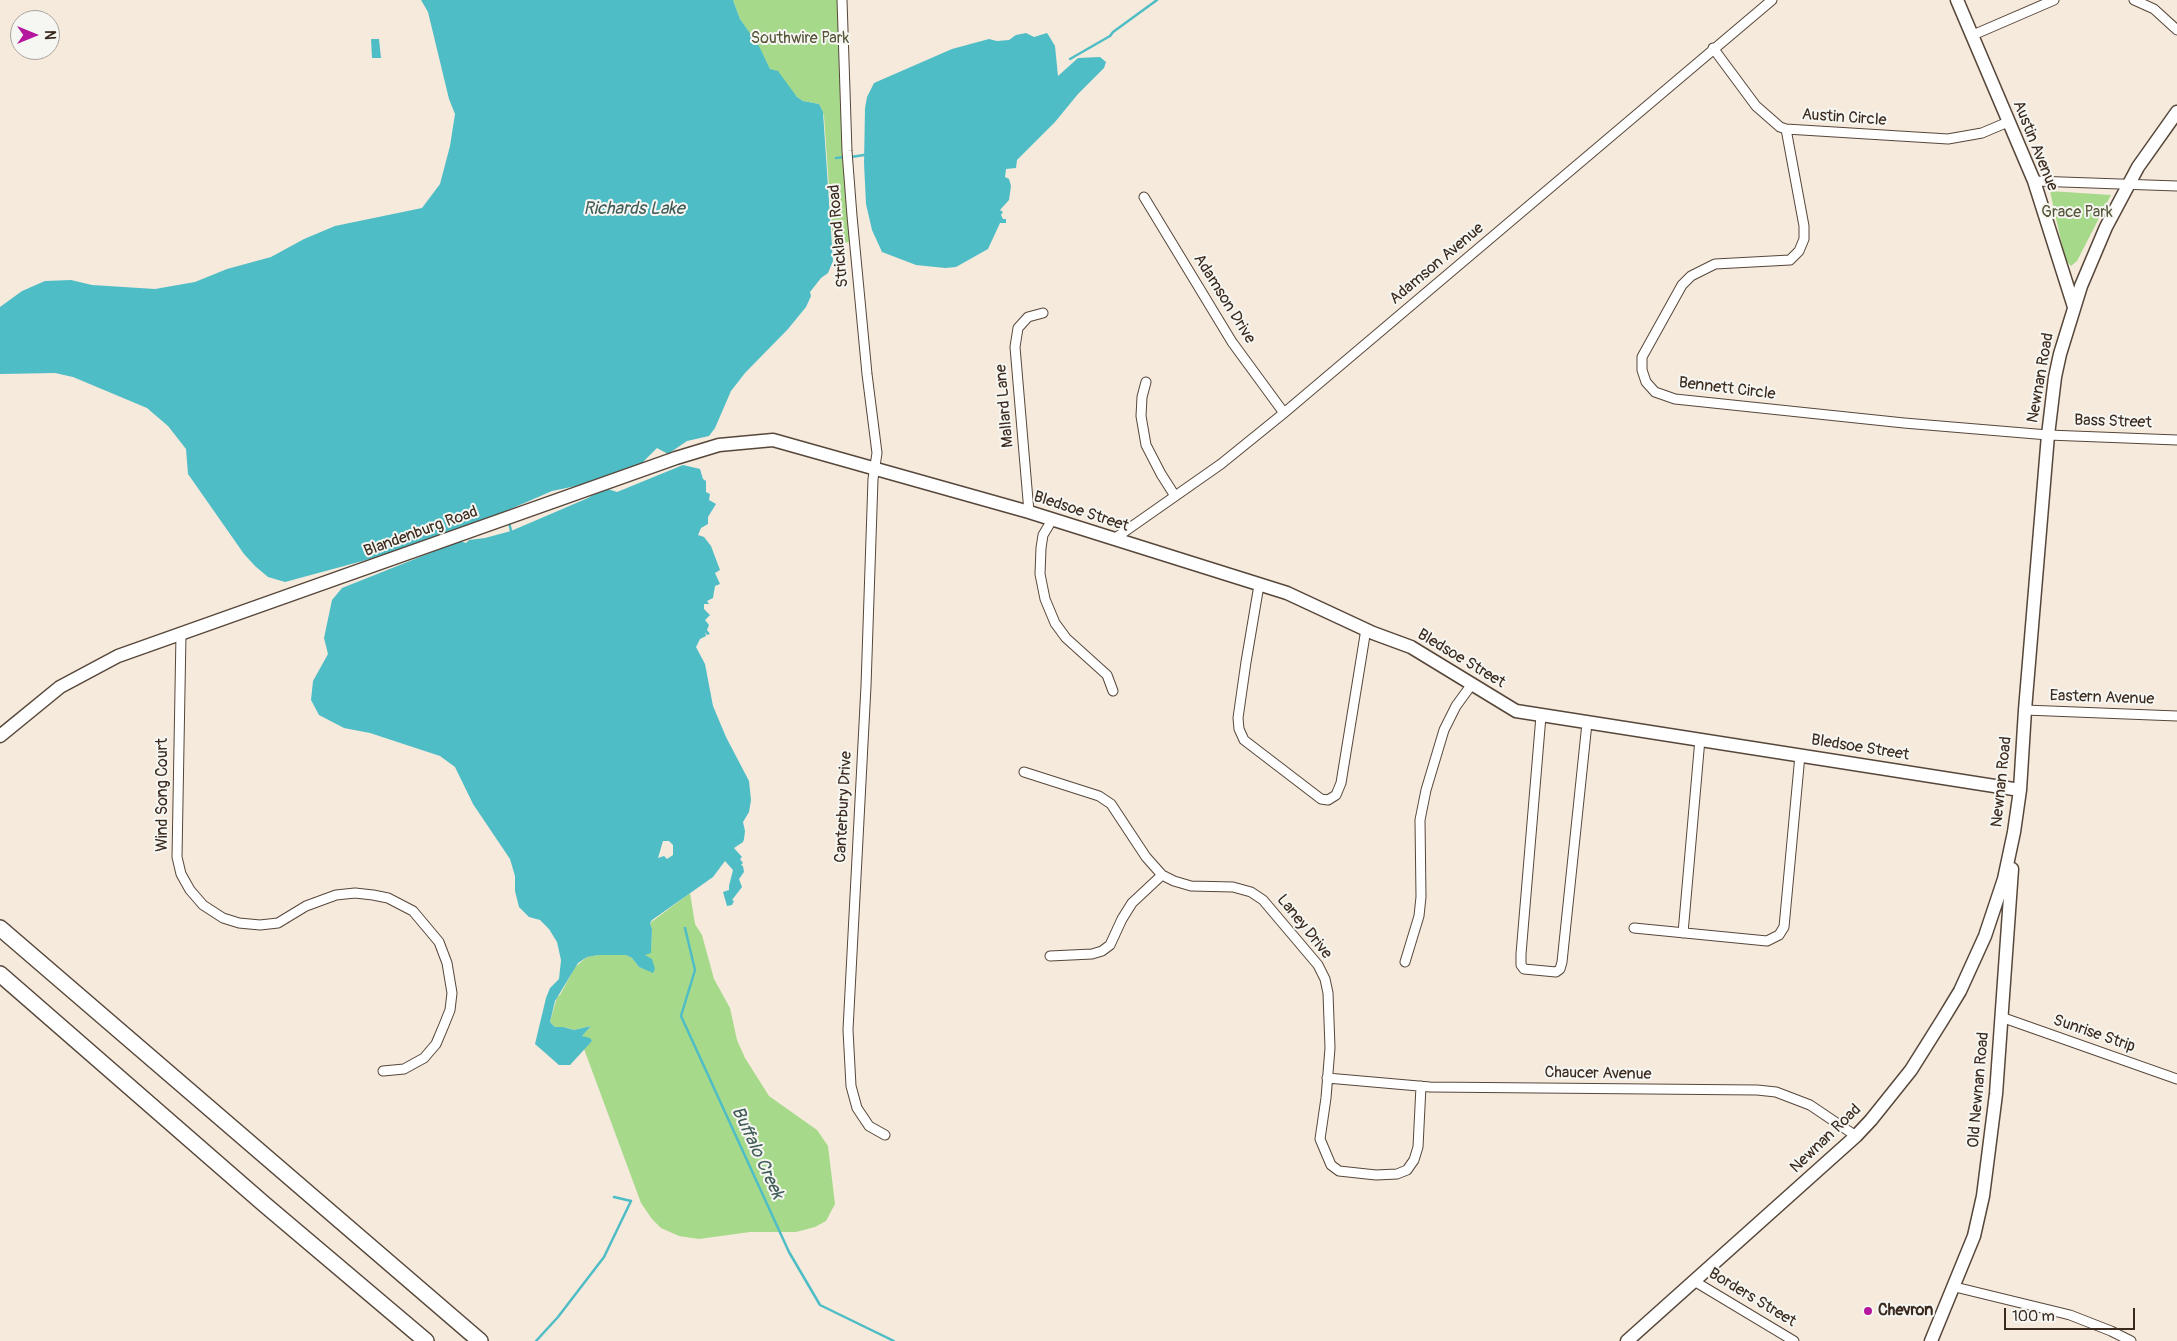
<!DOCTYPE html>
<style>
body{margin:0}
#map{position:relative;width:2177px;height:1341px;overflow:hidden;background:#f5eadc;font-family:Pangolin,sans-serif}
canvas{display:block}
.north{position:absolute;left:10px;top:10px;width:50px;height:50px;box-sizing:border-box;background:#f6f6f2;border:1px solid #aba49d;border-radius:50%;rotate:90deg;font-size:14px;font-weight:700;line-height:20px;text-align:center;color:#3b2a1e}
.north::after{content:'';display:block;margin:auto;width:18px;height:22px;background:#b5179e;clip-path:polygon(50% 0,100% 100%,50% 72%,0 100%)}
.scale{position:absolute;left:2004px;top:1308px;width:131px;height:22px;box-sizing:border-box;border:2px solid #3b2a1e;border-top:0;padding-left:6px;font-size:15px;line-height:18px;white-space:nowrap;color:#3b2a1e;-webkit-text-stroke:4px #f6f6f2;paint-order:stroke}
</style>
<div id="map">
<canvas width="2177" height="1341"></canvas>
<div class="north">N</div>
<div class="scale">100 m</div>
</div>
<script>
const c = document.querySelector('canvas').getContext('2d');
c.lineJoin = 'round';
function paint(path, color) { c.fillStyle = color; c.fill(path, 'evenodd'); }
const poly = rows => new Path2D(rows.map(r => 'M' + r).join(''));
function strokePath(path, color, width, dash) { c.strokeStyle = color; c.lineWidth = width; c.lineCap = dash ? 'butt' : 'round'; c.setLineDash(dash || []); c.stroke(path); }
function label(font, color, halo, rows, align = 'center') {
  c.font = font + ' Pangolin,sans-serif'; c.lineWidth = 4; c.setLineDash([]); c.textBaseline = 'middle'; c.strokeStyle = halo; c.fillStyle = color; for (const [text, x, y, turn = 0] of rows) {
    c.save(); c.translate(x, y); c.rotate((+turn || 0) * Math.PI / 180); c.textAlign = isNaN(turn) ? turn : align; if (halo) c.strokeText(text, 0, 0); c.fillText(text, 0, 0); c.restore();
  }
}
paint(poly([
 [733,0,839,0,850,242,833,244,824,116,819,104,803,101,797,97,770,69,758,46,740,19],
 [2050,191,2111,195,2077,261,2071,266,2065,259],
 [690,893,695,924,702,935,714,979,730,1008,737,1040,745,1058,769,1096,817,1130,828,1146,835,1204,826,1221,815,1227,796,1232,750,1232,699,1239,679,1236,661,1228,652,1219,641,1203,584,1049,592,1041,582,1036,591,1026,574,1030,563,1027,555,1027,550,1022,557,997,560,995,575,967,587,957,599,955,626,955,632,958,639,967,653,972,648,958,645,955,651,949,652,929,650,923]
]), '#a6da8a');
paint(poly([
 [421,0,733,0,740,19,759,46,770,69,778,71,797,97,803,101,819,104,823,112,833,261,828,273,821,278,810,292,811,296,806,307,788,329,745,373,731,391,715,428,709,436,687,441,668,454,657,448,640,465,595,482,552,491,490,518,381,556,285,582,268,577,255,566,244,554,188,474,186,449,168,426,147,408,73,377,55,373,0,374,0,307,22,291,45,281,71,280,92,285,155,289,195,282,227,269,271,257,304,239,335,226,422,208,440,184,450,146,455,114,449,99,428,12],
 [1026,33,1034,37,1047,33,1049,36,1055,46,1058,76,1078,58,1100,57,1106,62,1104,68,1078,94,1055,122,1017,160,1016,168,1006,169,1005,177,1009,179,1011,186,1009,200,1000,210,1003,212,1001,215,1003,219,1006,219,1006,223,1000,223,988,249,956,267,945,268,916,265,882,252,872,230,866,204,864,163,865,108,867,97,874,83,952,49,989,39,997,41,1009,40,1016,35],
 [371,39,379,39,381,58,372,58],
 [683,465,700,469,703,479,706,481,706,492,710,494,709,500,716,504,708,517,708,524,701,528,698,535,704,537,711,546,720,570,715,573,720,584,715,586,713,598,707,601,709,604,704,604,704,609,710,615,705,620,709,625,707,630,710,634,707,635,705,632,706,636,700,639,696,647,705,664,713,706,726,737,749,781,751,800,749,812,743,822,745,831,744,839,743,842,734,848,742,857,740,859,743,863,741,865,743,866,744,872,739,879,742,887,732,900,734,901,732,905,727,906,723,892,729,890,729,886,733,870,725,861,713,877,652,920,650,923,652,929,651,953,645,955,652,959,655,969,653,973,639,967,632,958,626,955,599,955,587,957,578,963,555,1001,550,1022,555,1027,563,1027,574,1030,591,1026,582,1036,590,1038,592,1041,570,1065,559,1065,535,1044,546,998,550,988,559,979,561,960,557,942,549,929,540,920,529,917,519,907,515,891,515,876,510,859,473,804,455,767,440,756,370,733,344,728,319,715,311,700,313,681,328,654,324,638,332,600,342,588,460,541,466,543,469,540,485,538,511,531,588,498,605,488,617,492],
 [663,841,669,841,673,845,673,855,667,859,664,856,658,858]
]), '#4fbdc6');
strokePath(poly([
 [1070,59,1110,36,1113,32,1157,0],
 [851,157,864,155],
 [836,158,845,157],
 [509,522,511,531],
 [685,928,695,970,681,1016,789,1252,820,1305,894,1341],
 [536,1341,558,1317,604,1257,631,1201,614,1197]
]), '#4fbdc6', 2.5);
const street = poly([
 [842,0,847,151,852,216,867,374,877,453,873,479,866,686,848,1030,851,1086,857,1108,869,1126,885,1135],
 [2134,0,2154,9,2177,30],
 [1973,35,2054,0],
 [1713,48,1756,106,1780,127,1786,129,1948,139,1982,133,2008,122],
 [1786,129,1804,226,1804,239,1799,251,1790,260,1715,264,1691,276,1682,285,1642,357,1642,370,1646,382,1655,392,1675,399,1904,423,2048,435,2177,440],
 [2034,181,2177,186],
 [1144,197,1232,342,1284,413],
 [1146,382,1142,397,1141,416,1146,445,1161,474,1175,496],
 [1029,512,1015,347,1018,328,1028,317,1043,313],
 [1052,520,1043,535,1041,548,1040,574,1045,599,1055,623,1066,638,1107,675,1113,691],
 [1114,539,1221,464,1284,413,1772,0],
 [1259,585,1246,662,1238,718,1239,729,1244,740,1321,799,1328,800,1336,795,1341,783,1366,629],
 [181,634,177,857,181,874,190,890,203,905,223,918,239,923,260,925,278,923,306,906,336,895,355,893,373,895,388,898,413,911,439,942,447,963,452,993,450,1010,444,1025,436,1044,424,1058,404,1069,383,1071],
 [2025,710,2177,716],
 [1541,716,1521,954,1521,965,1524,969,1556,972,1560,969,1562,962,1587,723],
 [1024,772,1099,796,1111,804,1146,857,1162,875,1174,881,1191,886,1233,887,1251,892,1263,900,1318,965,1325,979,1328,993,1330,1048,1326,1098,1320,1139,1331,1165,1339,1171,1376,1175,1397,1174,1407,1170,1414,1160,1418,1147,1421,1086],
 [1634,928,1767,941,1779,935,1784,927,1800,755],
 [1683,933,1700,739],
 [1050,956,1092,954,1102,951,1110,945,1122,919,1132,903,1162,875],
 [1405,962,1419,916,1421,897,1420,820,1426,790,1444,730,1456,706,1472,684],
 [2001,1017,2177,1079],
 [1327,1078,1430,1087,1757,1090,1776,1092,1810,1105,1856,1136],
 [1694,1281,1794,1341],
 [1955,1287,2070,1315,2111,1331,2131,1341]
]);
const secondary = poly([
 [1957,0,2034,181,2074,307],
 [0,736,60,687,118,656,676,458,719,445,773,440,1029,512,1287,593,1373,633,1411,647,1516,711,2020,790],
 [1627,1341,1856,1136,1871,1120,1911,1070,1943,1019,1960,991,1985,936,2004,879,2014,832,2020,790,2025,710,2048,435,2055,377,2060,354,2081,286,2106,227,2138,167,2177,112],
 [1931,1341,1974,1236,1983,1196,1996,1094,2012,869]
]);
const highway = poly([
 [0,928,480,1341],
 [0,974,264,1204,426,1341]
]);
strokePath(street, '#57473a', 11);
strokePath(secondary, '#57473a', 15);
strokePath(highway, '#57473a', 18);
strokePath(street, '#fff', 9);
strokePath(secondary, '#fff', 12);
strokePath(highway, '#fff', 15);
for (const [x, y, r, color] of [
 [1868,1311,5,"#b5179e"]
]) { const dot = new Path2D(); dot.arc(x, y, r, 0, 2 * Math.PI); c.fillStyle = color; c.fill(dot); strokePath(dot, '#f6f6f2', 2); }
label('16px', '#565639', '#f6f6f2', [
 ["Southwire Park",800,39],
 ["Grace Park",2077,213]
]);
label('16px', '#3b2a1e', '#f6f6f2', [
 ["Austin Circle",1844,118,4],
 ["Austin Avenue",2035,146,68],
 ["Strickland Road",839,236,-95],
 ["Adamson Avenue",1437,264,-40],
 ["Adamson Drive",1224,299,58],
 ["Newnan Road",2041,378,-80],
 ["Bennett Circle",1727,389,7],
 ["Mallard Lane",1005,406,-95],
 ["Bass Street",2113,422,2],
 ["Bledsoe Street",1081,512,18],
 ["Blandenburg Road",421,532,-20],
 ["Bledsoe Street",1461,659,31],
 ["Eastern Avenue",2102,698,2],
 ["Bledsoe Street",1860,748,9],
 ["Newnan Road",2002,782,-84],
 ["Wind Song Court",163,795,-90],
 ["Canterbury Drive",844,807,-87],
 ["Laney Drive",1304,927,51],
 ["Sunrise Strip",2094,1034,19],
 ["Chaucer Avenue",1598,1074,1],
 ["Old Newnan Road",1979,1090,-85],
 ["Newnan Road",1826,1139,-44],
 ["Borders Street",1752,1298,31]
]);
label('bold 16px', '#3b2a1e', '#f6f6f2', [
 ["Chevron",1878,1311]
], 'left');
label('italic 18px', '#425d59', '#f6f6f2', [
 ["Richards Lake",634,209],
 ["Buffalo Creek",757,1153,65]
]);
</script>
